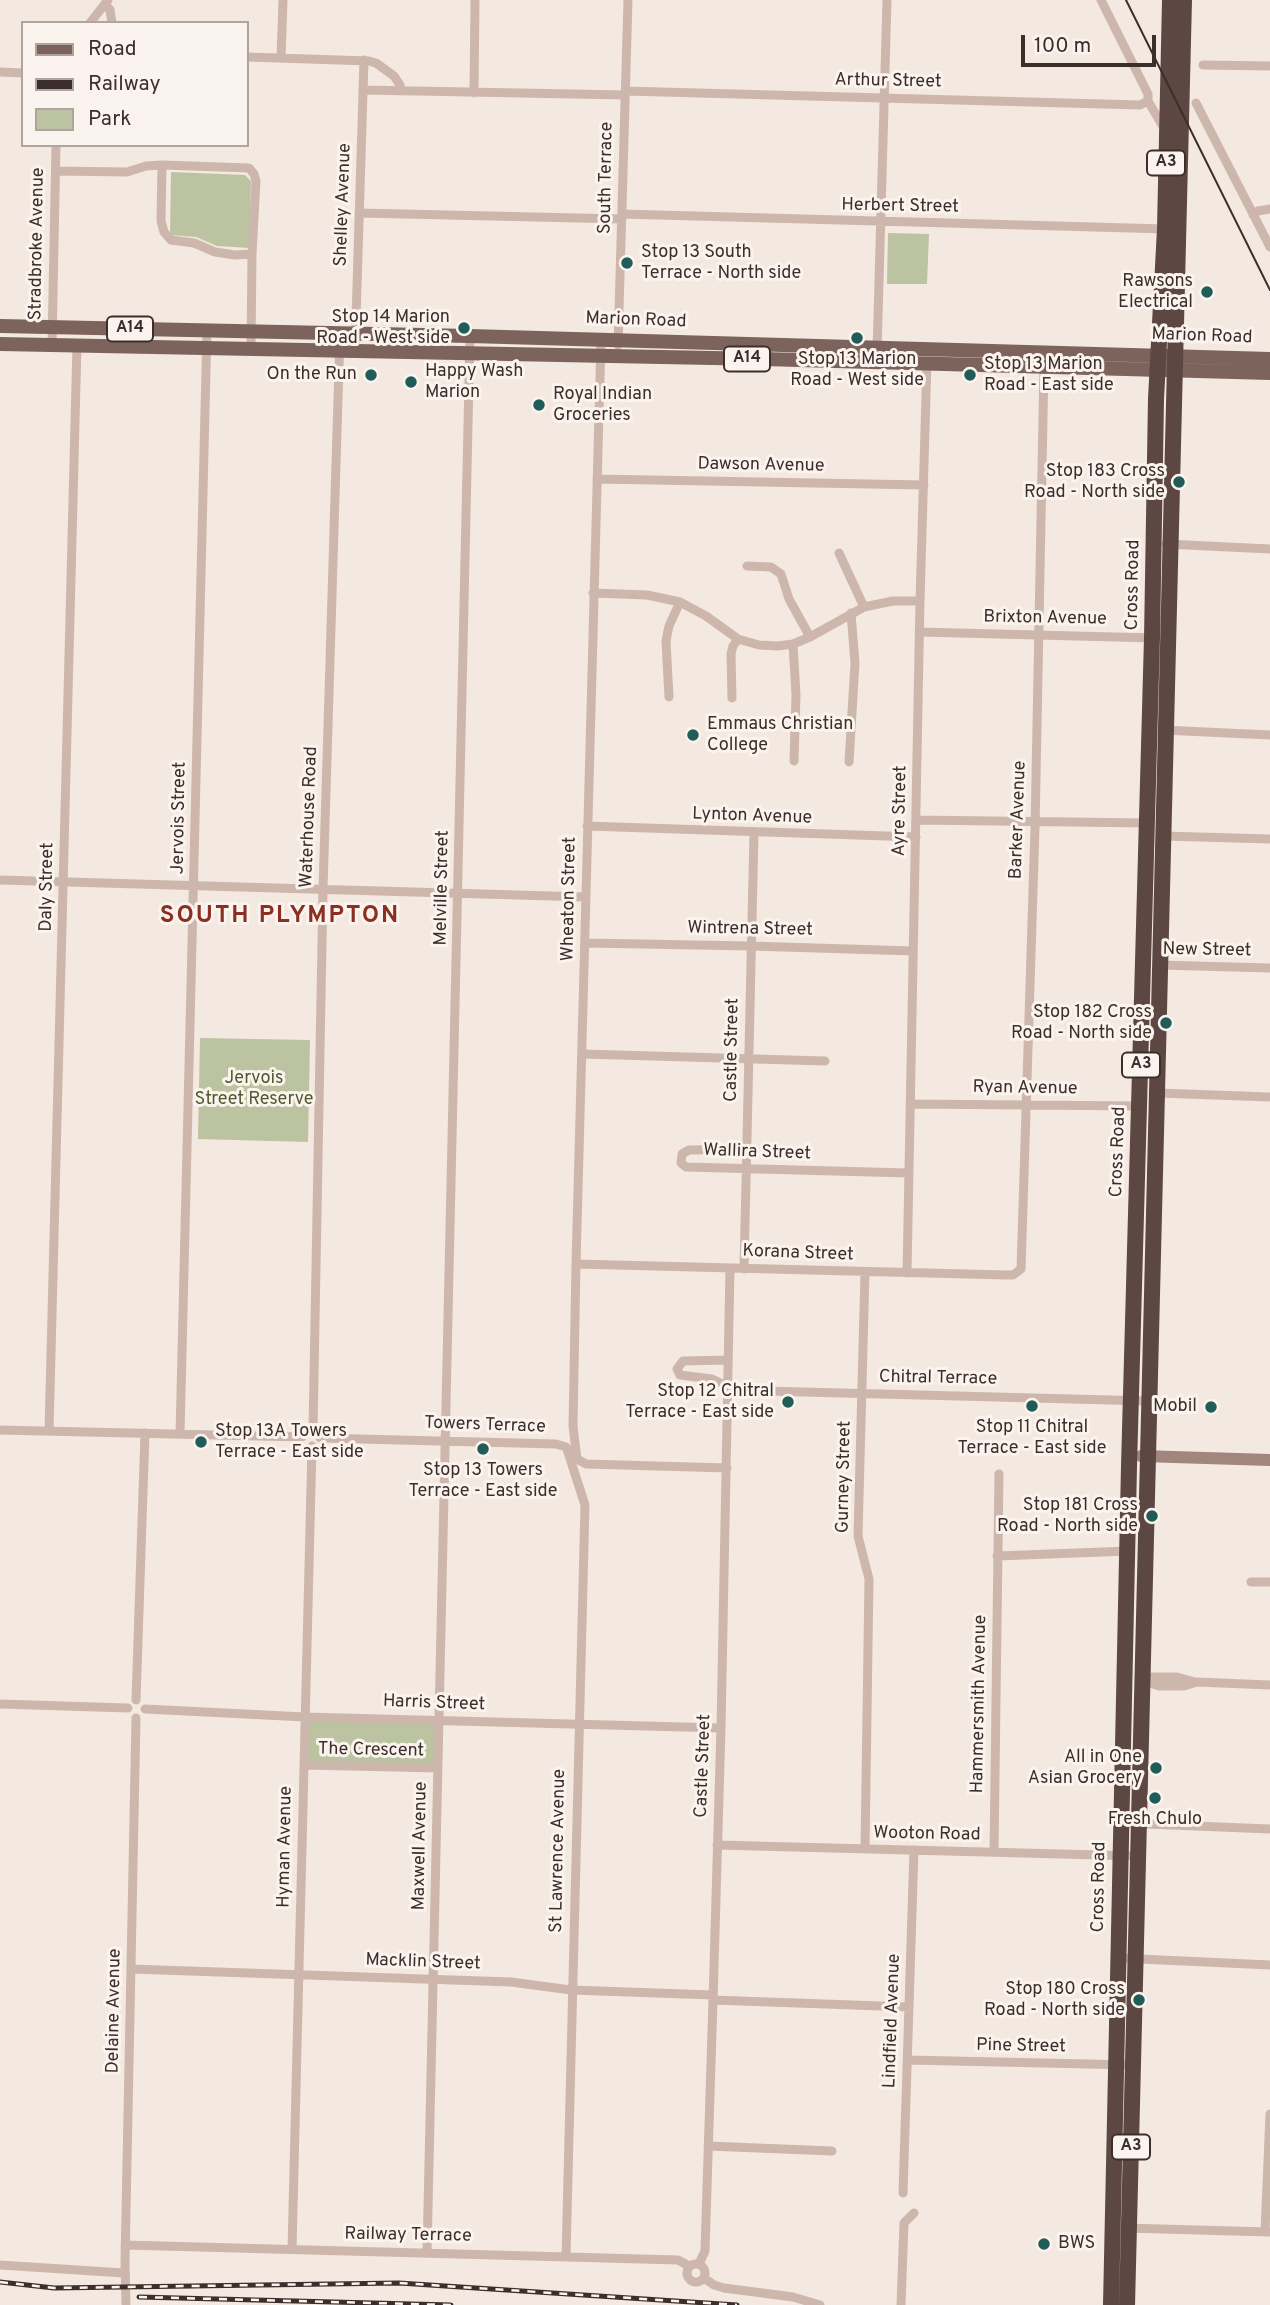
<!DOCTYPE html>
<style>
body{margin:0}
#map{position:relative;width:1270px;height:2305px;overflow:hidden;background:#f4e9e1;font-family:Overpass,sans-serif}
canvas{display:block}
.legend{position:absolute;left:21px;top:21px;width:228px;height:126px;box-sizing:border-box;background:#fbf3ee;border:2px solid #aea4a0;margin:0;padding:9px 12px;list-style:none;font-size:21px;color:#3b2e2b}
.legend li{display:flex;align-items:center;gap:14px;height:35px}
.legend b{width:35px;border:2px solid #aea4a0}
.scale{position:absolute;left:1021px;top:35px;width:135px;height:32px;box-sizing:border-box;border:4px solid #3b2e2b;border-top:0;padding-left:9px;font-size:21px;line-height:24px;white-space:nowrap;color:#3b2e2b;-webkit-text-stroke:5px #fbf3ee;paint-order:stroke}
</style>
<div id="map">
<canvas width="1270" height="2305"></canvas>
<ul class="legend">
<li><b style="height:9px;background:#7c635c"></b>Road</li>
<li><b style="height:9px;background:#3b2e2b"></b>Railway</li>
<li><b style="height:19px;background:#bcc3a0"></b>Park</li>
</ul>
<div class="scale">100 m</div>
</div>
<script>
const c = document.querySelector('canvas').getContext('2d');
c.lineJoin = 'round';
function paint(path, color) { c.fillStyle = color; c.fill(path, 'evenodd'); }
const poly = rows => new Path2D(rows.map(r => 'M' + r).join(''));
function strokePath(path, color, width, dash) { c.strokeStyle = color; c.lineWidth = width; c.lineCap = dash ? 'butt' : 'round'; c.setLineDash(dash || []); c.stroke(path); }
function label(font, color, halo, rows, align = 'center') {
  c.font = font + ' Overpass,sans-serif'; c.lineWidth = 6; c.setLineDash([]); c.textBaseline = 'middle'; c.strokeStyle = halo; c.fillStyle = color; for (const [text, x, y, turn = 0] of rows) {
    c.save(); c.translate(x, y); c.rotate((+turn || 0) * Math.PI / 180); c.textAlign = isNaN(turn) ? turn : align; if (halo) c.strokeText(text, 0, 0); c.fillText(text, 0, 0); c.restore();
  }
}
paint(poly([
 [171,172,245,175,251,181,249,248,217,246,196,237,170,235],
 [888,233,929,234,927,284,887,284],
 [200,1038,310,1040,308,1142,198,1139],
 [304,1717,439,1721,438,1767,303,1765]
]), '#bcc3a0');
strokePath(poly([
 [1101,0,1148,94,1148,101,1165,130],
 [105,4,110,10,112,23],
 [90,23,108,0],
 [247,57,369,61,376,63,394,76,400,85,401,91],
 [281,58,283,0],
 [1203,65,1270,66],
 [0,72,23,73],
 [364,90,625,95],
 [625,91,1140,105,1148,101],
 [474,93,475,0],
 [1196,103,1270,247],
 [162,165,161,221,164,232,171,240,194,243,215,252,235,255,252,254],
 [56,171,127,172,146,166,162,165,249,168,254,174,256,181,252,254,251,349],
 [360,213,622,219],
 [622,214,1166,229],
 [1253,215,1258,211,1270,209],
 [52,345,56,145],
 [618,345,628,0],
 [355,351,364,60],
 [877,352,887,0],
 [597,479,924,485],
 [1166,544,1270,549],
 [839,553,864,607],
 [747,566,771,567,781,574,789,599,810,637],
 [593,593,647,595,680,602,706,616,738,639,759,645,778,646,793,644,810,637,864,607,893,601,920,601],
 [919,632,1155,638],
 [793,644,796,695,794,761],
 [669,697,666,641,669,626,680,602],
 [732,698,731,654,733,646,738,639],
 [1163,730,1270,735],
 [849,762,855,663,851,613],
 [917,820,1147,823],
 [587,826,916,837],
 [1163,836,1270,839],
 [0,880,586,897],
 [586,943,751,946,913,951],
 [1159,965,1270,968],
 [583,1054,825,1061],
 [1158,1093,1270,1097],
 [910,1104,1140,1106],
 [746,1149,689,1150,682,1154,681,1163,686,1167,908,1173],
 [576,1264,1006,1275,1013,1275,1021,1269,1035,828,1044,366],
 [744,1269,754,833],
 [907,1273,920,601,927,361],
 [727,1386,712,1379,680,1375,677,1369,683,1361,728,1360],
 [727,1390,1149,1401],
 [313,1429,323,889,340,333],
 [0,1430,302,1437],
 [49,1431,77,345],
 [180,1434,207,329],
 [320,1438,556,1444,566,1447,577,1459,586,1464,727,1468],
 [577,1459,573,1426,576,1264,601,340],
 [997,1556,1129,1551],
 [1251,1582,1270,1582],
 [1140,1680,1153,1677,1177,1677,1195,1682],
 [1141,1680,1159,1686,1184,1686,1197,1682,1270,1685],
 [136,1700,145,1433],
 [0,1704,128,1708],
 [145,1709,305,1717,721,1728],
 [304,1765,438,1768],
 [1121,1823,1270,1829],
 [717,1845,1137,1856],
 [865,1849,869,1579,858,1536,865,1272],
 [994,1852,999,1474],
 [1118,1958,1270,1965],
 [131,1969,511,1982,571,1990,713,1995],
 [713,2000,909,2007],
 [908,2060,1133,2065],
 [708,2146,832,2151],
 [903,2193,914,1850],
 [1125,2228,1270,2232],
 [1265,2232,1270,2114],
 [125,2245,678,2260,689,2266],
 [292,2249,312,1446],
 [427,2253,470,336],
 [566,2256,585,1505,567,1449],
 '687 2273a9 9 0 1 1 18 0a9 9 0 1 1-18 0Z',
 [699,2264,705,2251,713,2000,721,1728,730,1268],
 [0,2265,124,2273],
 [704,2278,714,2285,724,2288,793,2297,820,2305],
 [126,2305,125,2262,136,1718],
 [901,2305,904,2223,914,2213]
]), '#cdb7ac', 9);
strokePath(poly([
 [1141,1456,1270,1460]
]), '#a0867d', 12);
strokePath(poly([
 [0,326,470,336,1270,359],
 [0,344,763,359,1270,373]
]), '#7c635c', 14);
strokePath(poly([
 [1111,2305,1129,1466,1152,638,1156,399,1165,229,1170,0],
 [1127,2305,1184,0]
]), '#5c4742', 16);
strokePath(poly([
 [1126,0,1270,290]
]), '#3b2e2b', 2);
const rail = poly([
 [0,2282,54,2288,399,2283,737,2305],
 [139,2297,451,2305]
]);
strokePath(rail, '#3b2e2b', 5);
strokePath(rail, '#fbf3ee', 2.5, [8]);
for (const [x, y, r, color] of [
 [627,263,7,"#205d59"],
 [1207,292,7,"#205d59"],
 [464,328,7,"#205d59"],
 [857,338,7,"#205d59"],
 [371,375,7,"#205d59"],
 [970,375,7,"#205d59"],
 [411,382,7,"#205d59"],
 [539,405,7,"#205d59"],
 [1179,482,7,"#205d59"],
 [693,735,7,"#205d59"],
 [1166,1023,7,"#205d59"],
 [788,1402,7,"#205d59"],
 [1032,1406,7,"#205d59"],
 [1211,1407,7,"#205d59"],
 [201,1442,7,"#205d59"],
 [483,1449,7,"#205d59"],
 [1152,1516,7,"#205d59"],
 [1156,1768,7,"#205d59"],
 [1155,1798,7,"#205d59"],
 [1139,2000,7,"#205d59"],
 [1044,2244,7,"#205d59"]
]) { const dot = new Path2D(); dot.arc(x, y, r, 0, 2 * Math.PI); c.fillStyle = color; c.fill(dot); strokePath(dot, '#fbf3ee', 2.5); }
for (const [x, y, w] of [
 [1166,163,38],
 [130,329,46],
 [747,359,46],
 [1141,1065,38],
 [1131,2147,38]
]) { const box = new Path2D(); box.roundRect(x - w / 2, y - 12.5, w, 25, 5); c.fillStyle = '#fbf3ee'; c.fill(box); strokePath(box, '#3b2e2b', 2); }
label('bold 16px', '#3b2e2b', null, [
 ["A3",1166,163],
 ["A14",130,329],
 ["A14",747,359],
 ["A3",1141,1065],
 ["A3",1131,2147]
]);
label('18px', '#3b2e2b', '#fbf3ee', [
 ["Arthur Street",888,82,1],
 ["South Terrace",607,178,-89],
 ["Shelley Avenue",344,205,-88],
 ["Herbert Street",900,207,1],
 ["Stradbroke Avenue",38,244,-89],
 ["Marion Road",636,321,2],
 ["Marion Road",1202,337,2],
 ["Dawson Avenue",761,466,1],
 ["Cross Road",1134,585,-89],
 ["Brixton Avenue",1045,619,1],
 ["Ayre Street",901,811,-89],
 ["Waterhouse Road",310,817,-88],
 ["Lynton Avenue",752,817,2],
 ["Jervois Street",180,818,-89],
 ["Barker Avenue",1019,820,-88],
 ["Daly Street",48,887,-89],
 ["Melville Street",443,888,-89],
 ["Wheaton Street",570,899,-89],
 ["Wintrena Street",750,930,1],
 ["New Street",1207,951,1],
 ["Castle Street",733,1050,-89],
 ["Ryan Avenue",1025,1089,1],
 ["Cross Road",1119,1152,-88],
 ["Wallira Street",757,1153,2],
 ["Korana Street",798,1254,2],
 ["Chitral Terrace",938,1379,1],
 ["Towers Terrace",485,1426,2],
 ["Gurney Street",845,1477,-89],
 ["Harris Street",434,1704,2],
 ["Hammersmith Avenue",980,1704,-89],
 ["The Crescent",371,1751,1],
 ["Castle Street",704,1766,-88],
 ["Wooton Road",927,1835,1],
 ["Maxwell Avenue",421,1846,-89],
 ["Hyman Avenue",286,1847,-89],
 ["St Lawrence Avenue",559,1851,-89],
 ["Cross Road",1100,1887,-89],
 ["Macklin Street",423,1963,2],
 ["Delaine Avenue",115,2011,-89],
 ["Lindfield Avenue",893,2021,-88],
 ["Pine Street",1021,2047,1],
 ["Railway Terrace",408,2236,1]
]);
label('18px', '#3b2e2b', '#fbf3ee', [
 ["Stop 13 South",641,253,"left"],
 ["Terrace - North side",641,274,"left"],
 ["Rawsons",1193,282],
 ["Electrical",1193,303],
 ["Stop 14 Marion",450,318],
 ["Road - West side",450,339],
 ["Stop 13 Marion",857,360,"center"],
 ["Road - West side",857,381,"center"],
 ["Stop 13 Marion",984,365,"left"],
 ["Road - East side",984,386,"left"],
 ["Happy Wash",425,372,"left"],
 ["Marion",425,393,"left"],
 ["On the Run",357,375],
 ["Royal Indian",553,395,"left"],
 ["Groceries",553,416,"left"],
 ["Stop 183 Cross",1165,472],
 ["Road - North side",1165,493],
 ["Emmaus Christian",707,725,"left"],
 ["College",707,746,"left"],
 ["Stop 182 Cross",1152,1013],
 ["Road - North side",1152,1034],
 ["Stop 12 Chitral",774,1392],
 ["Terrace - East side",774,1413],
 ["Mobil",1197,1407],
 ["Stop 11 Chitral",1032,1428,"center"],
 ["Terrace - East side",1032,1449,"center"],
 ["Stop 13A Towers",215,1432,"left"],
 ["Terrace - East side",215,1453,"left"],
 ["Stop 13 Towers",483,1471,"center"],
 ["Terrace - East side",483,1492,"center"],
 ["Stop 181 Cross",1138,1506],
 ["Road - North side",1138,1527],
 ["All in One",1142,1758],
 ["Asian Grocery",1142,1779],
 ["Fresh Chulo",1155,1820,"center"],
 ["Stop 180 Cross",1125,1990],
 ["Road - North side",1125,2011],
 ["BWS",1058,2244,"left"]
], 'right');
label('18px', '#4f592e', '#fbf3ee', [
 ["Jervois",254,1079],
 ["Street Reserve",254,1100]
]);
c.letterSpacing = '2px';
label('bold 24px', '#8b2f23', '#fbf3ee', [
 ["SOUTH PLYMPTON",280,917]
]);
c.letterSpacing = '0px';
</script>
